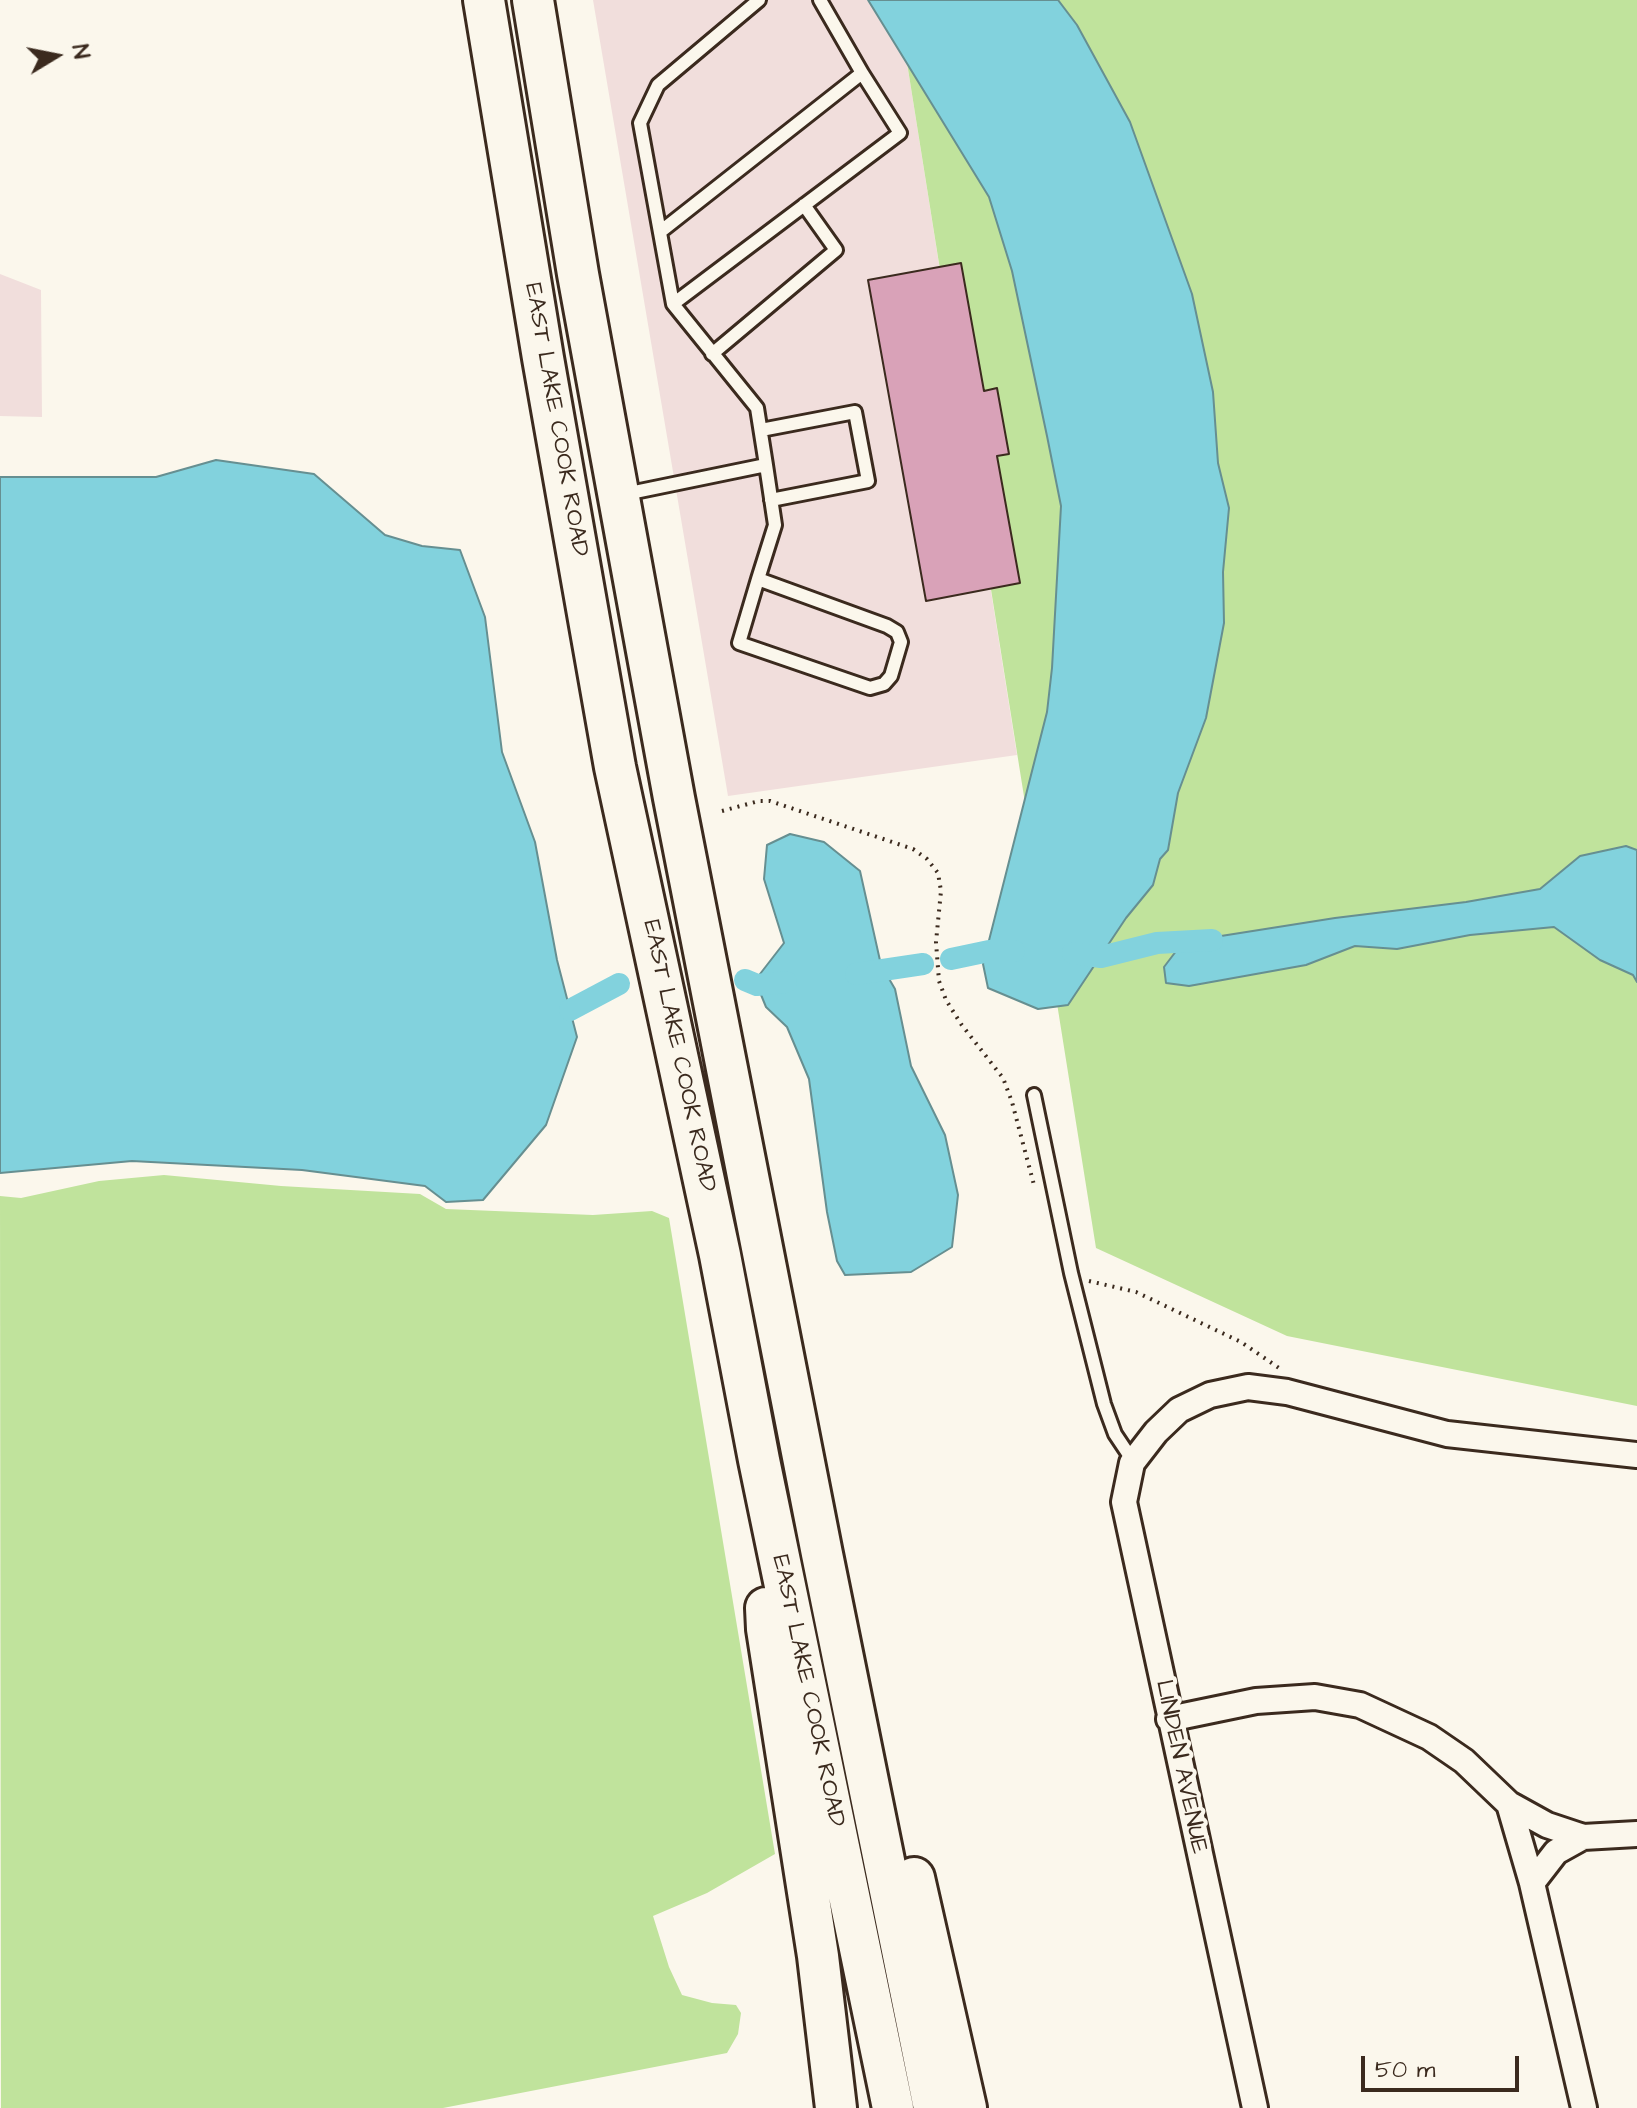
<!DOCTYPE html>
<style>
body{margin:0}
#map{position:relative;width:1637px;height:2108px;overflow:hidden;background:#fbf7ec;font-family:"Architects Daughter",sans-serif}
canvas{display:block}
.north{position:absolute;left:16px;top:16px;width:80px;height:80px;-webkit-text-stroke:6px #fbf7ec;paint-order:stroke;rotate:80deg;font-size:22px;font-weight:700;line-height:32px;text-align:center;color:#3b2a1e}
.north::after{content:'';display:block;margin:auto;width:28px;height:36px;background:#3b2a1e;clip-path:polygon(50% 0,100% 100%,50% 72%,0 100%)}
.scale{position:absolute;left:1361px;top:2056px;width:158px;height:36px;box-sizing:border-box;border:4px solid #3b2a1e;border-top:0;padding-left:10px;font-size:24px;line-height:28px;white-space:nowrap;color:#3b2a1e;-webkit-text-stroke:6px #fbf7ec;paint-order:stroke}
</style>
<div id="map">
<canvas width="1637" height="2108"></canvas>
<div class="north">N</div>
<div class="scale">50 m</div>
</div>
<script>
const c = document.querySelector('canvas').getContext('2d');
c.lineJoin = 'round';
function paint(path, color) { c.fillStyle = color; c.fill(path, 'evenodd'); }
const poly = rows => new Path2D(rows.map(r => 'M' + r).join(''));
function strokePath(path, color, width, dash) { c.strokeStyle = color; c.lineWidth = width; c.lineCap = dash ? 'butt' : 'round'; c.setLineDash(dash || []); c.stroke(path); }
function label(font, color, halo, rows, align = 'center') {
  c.font = font + ' "Architects Daughter",sans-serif'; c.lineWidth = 8; c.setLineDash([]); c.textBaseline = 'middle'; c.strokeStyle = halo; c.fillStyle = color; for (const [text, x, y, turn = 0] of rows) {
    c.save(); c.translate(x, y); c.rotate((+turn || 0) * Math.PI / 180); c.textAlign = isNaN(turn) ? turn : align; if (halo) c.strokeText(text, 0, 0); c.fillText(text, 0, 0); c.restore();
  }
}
paint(poly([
 [593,0,897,0,1017,755,728,796],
 [0,274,41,290,42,417,0,416]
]), '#f1dedc');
paint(poly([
 [897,0,1637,0,1637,1406,1287,1336,1096,1248],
 [164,1175,281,1186,420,1194,446,1209,593,1215,652,1211,669,1218,775,1854,707,1893,653,1916,669,1967,682,1995,712,2003,736,2005,741,2013,738,2034,727,2053,443,2108,1,2108,0,1196,21,1198,99,1181]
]), '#c0e39c');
const water = poly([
 [868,0,1058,0,1077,25,1130,122,1192,294,1213,392,1218,463,1229,508,1223,572,1224,623,1206,718,1178,793,1168,850,1160,859,1153,885,1126,918,1068,1005,1038,1009,988,988,983,964,1047,712,1052,668,1061,506,1047,436,1012,271,989,197,868,0],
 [216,460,314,474,385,535,422,546,460,550,485,617,502,752,535,842,557,960,577,1037,546,1125,483,1200,446,1202,425,1186,302,1170,132,1161,0,1173,0,477,156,477,216,460],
 [790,834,824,842,860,871,881,965,895,989,911,1066,945,1135,958,1195,952,1247,911,1272,845,1275,837,1261,827,1212,809,1079,787,1027,766,1007,757,985,760,974,784,943,764,879,767,845,790,834],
 [1626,846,1637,850,1637,982,1633,975,1600,960,1554,927,1470,935,1397,949,1355,946,1306,965,1189,986,1166,983,1164,967,1183,942,1335,918,1466,902,1540,889,1580,856,1626,846]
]);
paint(water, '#82d2dd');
strokePath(water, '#668f91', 2);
strokePath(poly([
 [1073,953,1101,957,1157,943,1212,940],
 [951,959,989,951,1014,951],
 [856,974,923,964],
 [745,980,757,985,786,982],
 [570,1010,619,984]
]), '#82d2dd', 22);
const building = poly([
 [961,263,984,391,997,388,1009,454,997,456,1020,583,926,601,868,280,961,263]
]);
paint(building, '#d9a2b8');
strokePath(building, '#3b2a1e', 2);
const service = poly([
 [759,0,658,85,640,123,673,304,757,408,766,465],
 [660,232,862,73,820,0],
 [673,304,900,133,862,73],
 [712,354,836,250,804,205],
 [761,430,855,412,868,481,771,500],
 [625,494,766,465,775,525,758,579,739,643,870,688,884,684,891,676,901,642,897,632,887,626,758,579],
 [1034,1095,1071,1273,1104,1404,1115,1434,1133,1461]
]);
const minor = poly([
 [1169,1719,1256,1701,1315,1697,1360,1705,1429,1737,1464,1761,1509,1804,1547,1825,1583,1837,1637,1834],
 [1509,1804,1532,1883],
 [1583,1837,1556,1852,1532,1883,1584,2108],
 [1255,2108,1124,1502,1132,1463,1156,1432,1179,1410,1210,1395,1248,1387,1287,1392,1447,1434,1637,1455]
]);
const primary = poly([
 [484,0,543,358,615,767,720,1255,759,1460,893,2108],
 [533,0,578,274,674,798,822,1554,934,2108],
 [766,1608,767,1629,818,1956,836,2108],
 [914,1878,966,2108]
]);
strokePath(service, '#3b2a1e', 18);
strokePath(minor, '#3b2a1e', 30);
strokePath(primary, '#3b2a1e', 46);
strokePath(poly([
 [722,811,759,801,770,801,913,849,927,859,938,873,941,891,936,942,939,981,946,1000,961,1024,1003,1078,1012,1102,1034,1185],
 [1089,1281,1136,1292,1241,1342,1279,1368]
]), '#3b2a1e', 4, [2, 6]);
strokePath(service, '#fbf7ec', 12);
strokePath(minor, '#fbf7ec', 24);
strokePath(primary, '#fbf7ec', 40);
label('24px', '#3b2a1e', '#fbf7ec', [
 ["EAST LAKE COOK ROAD",555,420,80],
 ["EAST LAKE COOK ROAD",678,1056,78],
 ["EAST LAKE COOK ROAD",807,1691,78],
 ["LINDEN AVENUE",1180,1767,78]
]);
</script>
